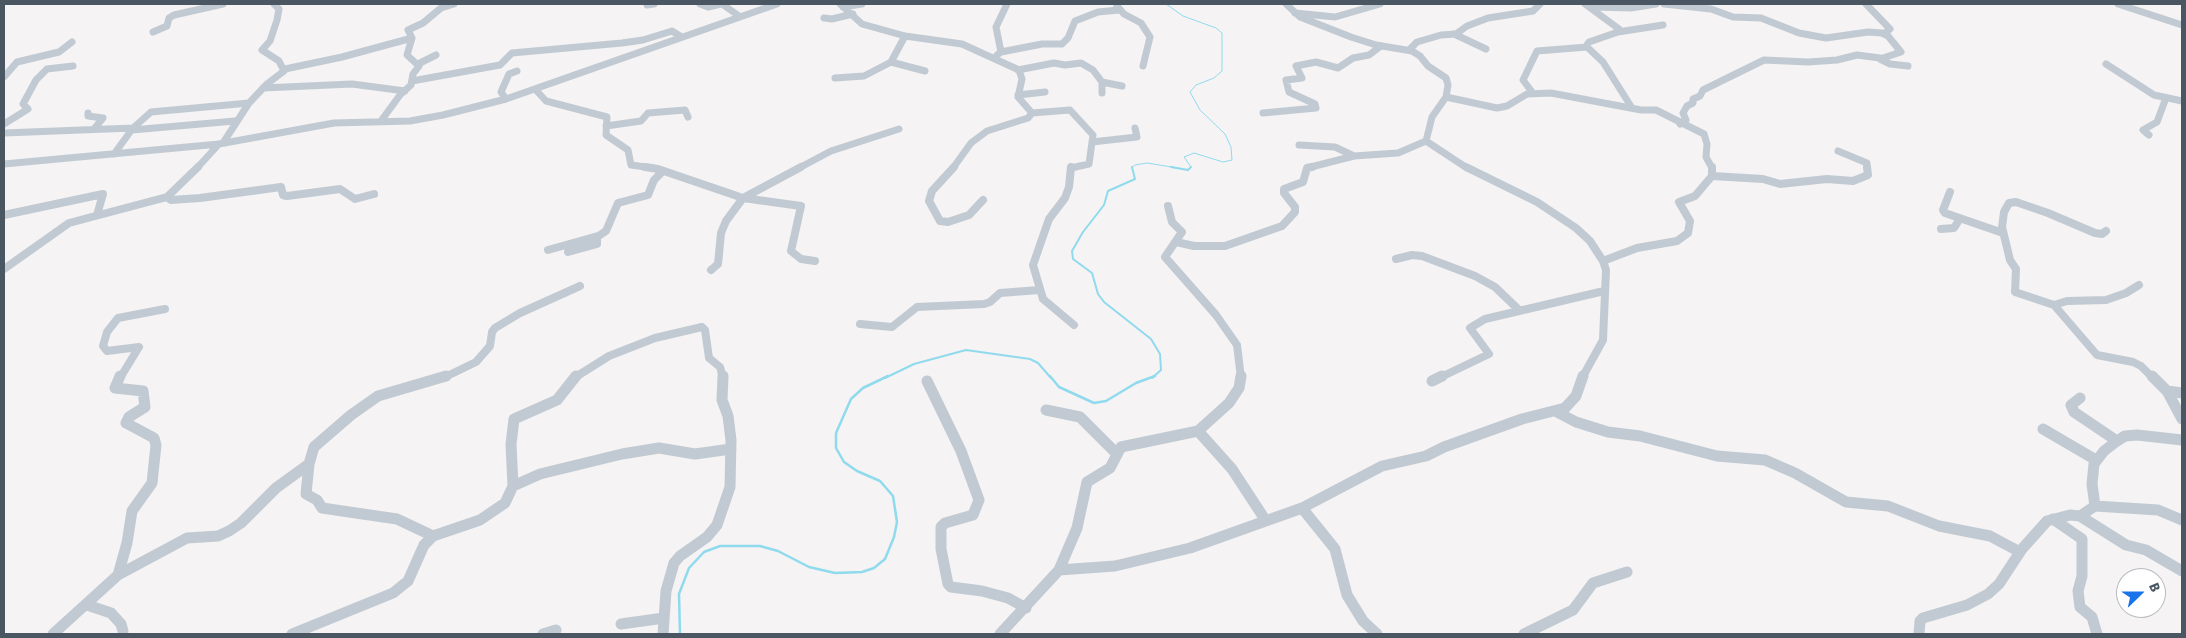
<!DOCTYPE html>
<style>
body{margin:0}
#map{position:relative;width:2186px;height:638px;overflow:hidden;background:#f5f3f3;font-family:"Fira Sans Condensed",sans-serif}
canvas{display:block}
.frame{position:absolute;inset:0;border:5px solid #4a5661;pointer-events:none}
.north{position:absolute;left:2116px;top:568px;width:50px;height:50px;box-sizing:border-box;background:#fff;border:1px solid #b7bbc0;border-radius:50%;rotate:68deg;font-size:14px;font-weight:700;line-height:20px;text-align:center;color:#4a5661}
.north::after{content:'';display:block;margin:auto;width:18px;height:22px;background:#1a73e8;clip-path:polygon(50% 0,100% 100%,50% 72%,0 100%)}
</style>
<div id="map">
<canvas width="2186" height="638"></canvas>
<div class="frame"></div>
<div class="north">B</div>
</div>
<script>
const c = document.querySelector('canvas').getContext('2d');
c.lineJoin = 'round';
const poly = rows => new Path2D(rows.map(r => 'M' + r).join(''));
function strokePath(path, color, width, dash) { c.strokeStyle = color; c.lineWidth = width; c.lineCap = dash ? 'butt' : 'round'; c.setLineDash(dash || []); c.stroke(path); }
strokePath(poly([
 [1166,4,1183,16,1216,28,1222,33,1222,71,1214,78,1196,85,1190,92,1200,110,1225,134,1231,147,1232,160,1223,162,1194,153,1184,157,1191,167,1190,168],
 [1131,168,1135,165,1147,163,1178,168]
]), '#90daee', 1);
strokePath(poly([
 [1132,167,1135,179,1108,191,1104,205,1083,232,1072,251,1073,259,1092,273,1098,294,1104,302,1151,339,1160,354,1161,370,1152,378],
 [1171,167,1188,170,1191,167],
 [885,378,914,364,966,350,1030,359,1038,363,1051,378]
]), '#90daee', 2);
strokePath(poly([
 [1050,376,1059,387,1094,403,1106,401,1136,383,1155,376],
 [680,634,679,594,689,568,704,552,720,546,760,546,778,551,809,567,835,573,862,572,874,568,885,559,894,537,897,522,893,496,880,481,857,471,844,462,836,448,836,433,851,399,863,388,888,376]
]), '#90daee', 2.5);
strokePath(poly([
 [700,4,708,7,721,4],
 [722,4,739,16],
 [840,4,862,24,905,36,962,44,1019,70,1022,79,1018,97,1032,113,1028,118,987,131,971,143,953,168],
 [1286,4,1300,17,1351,37,1376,45,1412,51,1420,56,1428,66,1446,78,1448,85,1446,97,1432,117,1426,141,1467,168],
 [1585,4,1619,29,1618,32,1589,42,1586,46,1603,62,1632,108],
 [1664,4,1711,9,1733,17,1761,18,1799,33,1826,38,1868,32,1882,33,1888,36,1901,52,1880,59,1890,64,1908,66],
 [1866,4,1890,29,1884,34],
 [2118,4,2182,25],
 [647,5,654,4],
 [1117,6,1124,14,1141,23,1150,37,1143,66],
 [843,7,862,4],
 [1593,7,1631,8,1656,4],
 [1295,13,1335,17,1380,4],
 [824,18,832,19,853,14],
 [153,32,167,26,169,18,174,15,223,4],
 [1618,32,1663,25],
 [1454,34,1486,49],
 [1409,50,1417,42,1441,35,1456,34,1467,26,1488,18,1533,11,1540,4],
 [1001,52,1042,44,1062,44,1068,38,1075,21,1098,12,1119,10],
 [997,55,1001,52,996,27,1007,4],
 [891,62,925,71],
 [418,64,436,55],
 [2106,64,2154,95,2182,101],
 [285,69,342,57,412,38],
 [1018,70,1054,63,1065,65,1081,63,1093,70,1102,82,1122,86],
 [4,77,17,62,59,52,72,42],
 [835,78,864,76,891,62,905,36],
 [412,81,500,65,512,53,622,43,643,40,672,31,680,36],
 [1102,82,1102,93],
 [263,88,352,84,405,91],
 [535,89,546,101,607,117,606,135,628,150,631,165,653,168],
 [1532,92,1523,80,1537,51,1587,47],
 [1018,95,1045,92],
 [1446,97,1497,108,1507,106,1527,94,1551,93,1641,110,1656,110,1704,134,1707,144,1706,157,1712,168],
 [506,99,501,92,509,74,517,71],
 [88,113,88,116,103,118,94,129],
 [1032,113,1070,110,1093,135,1089,164,1071,168],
 [1263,113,1316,108,1315,104,1289,92,1286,80,1302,78,1296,66,1316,62,1338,68,1353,58,1369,55,1381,46],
 [381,121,400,95,411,85,413,74,419,66,407,55,412,38,408,30,423,23,441,8,454,4],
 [4,124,28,109,23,104,36,80,47,69,73,66],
 [1680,124,1686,120,1683,113,1687,106,1693,103,1693,99,1700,96,1703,90,1764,60,1808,62,1837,60,1857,55,1880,58],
 [606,126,641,121,648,113,685,110,688,117],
 [132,130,235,121],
 [4,133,133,128],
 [2149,135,2143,130,2157,122,2166,98],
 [1092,142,1137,137,1135,128],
 [223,143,249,103,267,84,284,71,279,61,262,50,270,41,277,20,279,9,274,4],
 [1299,145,1335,147,1354,156],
 [1838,151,1867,163,1867,168],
 [114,154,133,128,151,112,249,103],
 [4,164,219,144,334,123,410,121,443,115,506,99,777,4],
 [197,168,219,144],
 [799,168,831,151,899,129],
 [1307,168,1354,156,1398,153,1426,141]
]), '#c1cad2', 7);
strokePath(poly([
 [645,167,658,169,743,198,801,206,791,251,801,259,815,261],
 [954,167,932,191,929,201,940,221,948,222,969,215,983,200],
 [1071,167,1069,187,1065,198,1049,219,1033,265,1043,299,1074,325],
 [1466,167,1537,202,1576,228,1590,241,1603,261,1606,270,1603,340,1582,378],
 [1712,176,1763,179,1780,184,1827,179,1853,181,1868,175,1867,167],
 [1950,192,1943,210,1945,213,2003,233],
 [167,197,171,200,200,198,281,187,283,195,287,196,340,189,355,199,374,194],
 [1168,206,1172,222,1182,232,1165,257,1216,315,1237,345,1241,378],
 [4,215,103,194,97,215],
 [1941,229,1954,228,1959,220],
 [2106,231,2102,234,2095,233,2048,213,2016,202,2009,203,2004,212,2002,227,2010,260,2016,269,2015,292,2054,305,2097,355,2133,362,2141,366,2153,378],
 [1176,242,1194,246,1225,246,1282,226,1295,212,1295,207,1284,193,1284,189,1303,182,1307,168,1312,167],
 [548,250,598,236],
 [568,252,597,244,597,237,606,231,618,203,648,195,654,180,663,171],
 [1396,259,1412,255,1422,256,1475,276,1495,287,1519,310],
 [1603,261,1637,248,1677,241,1688,233,1690,221,1679,202,1695,196,1712,176,1712,167],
 [4,269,69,223,167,197,198,167],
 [711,270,718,264,721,233,726,221,743,198,801,167],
 [2054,305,2067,301,2106,300,2126,293,2139,285],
 [860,324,892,327,917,307,984,304,990,302,1000,293,1039,290],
 [120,378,139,347,107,351,103,346,107,332,118,318,165,309],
 [443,378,476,362,490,346,492,332,495,328,520,313,580,286],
 [574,378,609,356,655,338,702,327,705,330,709,358,720,367,723,378],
 [1439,378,1489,354,1470,328,1485,319,1604,291]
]), '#c1cad2', 8);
strokePath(poly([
 [2152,376,2167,391,2182,419],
 [927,381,961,451,979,500,973,515,945,523,941,527,941,549,948,584,951,587,982,591,1008,598,1026,608],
 [1432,381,1442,376],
 [2167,391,2182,393],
 [2080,398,2071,405,2074,412,2117,441],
 [1046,410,1080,417,1116,453],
 [1555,411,1576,422,1608,432,1640,436,1717,456,1765,460,1795,473,1846,502,1888,506,1939,526,1990,536,2020,552],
 [2043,429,2096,460],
 [1198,431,1232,469,1266,521],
 [513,486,540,474,622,454,659,448,695,454,731,449],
 [2095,506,2158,510,2182,520],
 [1302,508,1335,549,1347,595,1363,621,1377,634],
 [2080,516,2126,545,2146,550,2182,571],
 [2053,519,2082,539,2082,576,2078,591,2080,607,2092,617,2097,634],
 [433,536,397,519,322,508,317,500,306,494,309,464,314,447,351,415,378,396,446,376],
 [1059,570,1115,566,1190,548,1302,508,1382,466,1426,456,1444,447,1522,419,1565,408,1576,396,1583,376],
 [118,575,127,543,132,511,152,483,156,445,154,438,126,423,129,417,145,407,143,391,115,388,120,376],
 [87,605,111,613,121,624,123,631],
 [621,624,664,618],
 [53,634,118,575,187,538,218,536,229,531,241,523,276,488,309,464],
 [292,634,393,593,408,581,424,545,433,536,480,520,505,503,513,486,511,444,514,419,557,400,576,376],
 [543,634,556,630],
 [663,634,666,591,674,563,680,556,707,537,717,525,730,487,731,440,728,416,722,400,723,376],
 [1000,634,1059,570,1077,528,1087,482,1110,468,1121,447,1198,431,1229,403,1239,388,1241,376],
 [1524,634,1573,610,1593,583,1627,572],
 [1919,634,1920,621,1923,618,1967,605,1988,594,1999,584,2022,549,2047,521,2070,515,2080,516,2095,506,2092,484,2094,464,2104,451,2117,441,2125,436,2137,435,2182,440]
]), '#c1cad2', 11);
</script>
